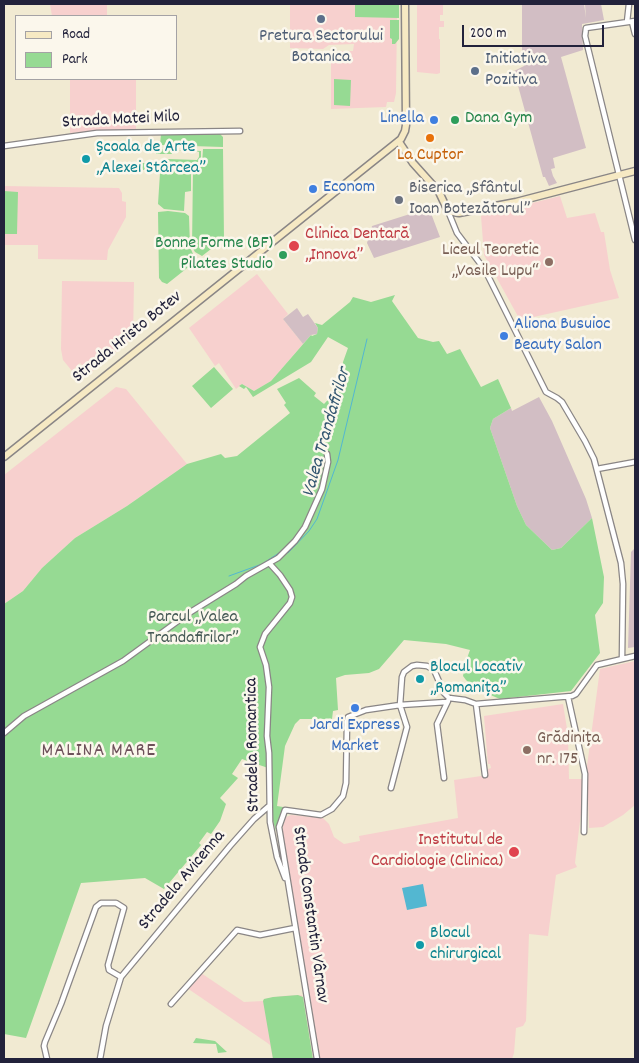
<!DOCTYPE html>
<meta charset="utf-8">
<style>
body{margin:0}
#map{position:relative;width:639px;height:1063px;overflow:hidden;background:#f1ead2;font-family:Dekko,sans-serif}
canvas{display:block}
.frame{position:absolute;inset:0;border:5px solid #22223b;pointer-events:none}
.legend{position:absolute;left:15px;top:15px;width:162px;height:65px;box-sizing:border-box;background:#fbf7ec;border:1px solid #a4a2a5;margin:0;padding:6px 9px;list-style:none;font-size:15px;color:#22223b}
.legend li{display:flex;align-items:center;gap:10px;height:25px}
.legend b{width:25px;border:1px solid #a4a2a5}
.scale{position:absolute;left:462px;top:25px;width:142px;height:22px;box-sizing:border-box;border:2px solid #22223b;border-top:0;padding-left:6px;font-size:15px;line-height:18px;white-space:nowrap;color:#22223b;-webkit-text-stroke:4px #fbf7ec;paint-order:stroke}
</style>
<div id="map">
<canvas width="639" height="1063"></canvas>
<div class="frame"></div>
<ul class="legend">
<li><b style="height:6px;background:#f6e9c3"></b>Road</li>
<li><b style="height:14px;background:#96da93"></b>Park</li>
</ul>
<div class="scale">200 m</div>
</div>
<script>
const c = document.querySelector('canvas').getContext('2d');
c.lineJoin = 'round';
function paint(path, color) { c.fillStyle = color; c.fill(path, 'evenodd'); }
const poly = rows => new Path2D(rows.map(r => 'M' + r).join(''));
function strokePath(path, color, width, dash) { c.strokeStyle = color; c.lineWidth = width; c.lineCap = dash ? 'butt' : 'round'; c.setLineDash(dash || []); c.stroke(path); }
function label(font, color, halo, rows, align = 'center') {
  c.font = font + ' Dekko,sans-serif'; c.lineWidth = 5; c.setLineDash([]); c.textBaseline = 'middle'; c.strokeStyle = halo; c.fillStyle = color; for (const [text, x, y, turn = 0] of rows) {
    c.save(); c.translate(x, y); c.rotate((+turn || 0) * Math.PI / 180); c.textAlign = isNaN(turn) ? turn : align; if (halo) c.strokeText(text, 0, 0); c.fillText(text, 0, 0); c.restore();
  }
}
paint(poly([
 [50,4,107,4,107,16,52,16],
 [290,4,355,4,355,17,397,17,396,93,394,102,387,102,386,107,331,109,331,51,353,51,354,44,329,45,323,49,290,48],
 [417,4,443,4,443,15,440,15,440,21,444,21,444,27,439,27,439,39,440,39,440,73,437,74,417,72],
 [70,79,136,79,136,129,70,133],
 [4,186,119,188,122,193,122,201,126,202,126,217,108,250,107,260,38,259,38,245,4,245],
 [560,196,567,218,595,213,601,232,604,232,610,270,619,298,520,320,484,255,481,216],
 [257,274,288,314,283,319,303,344,271,381,254,391,242,384,236,389,219,363,215,366,189,328],
 [62,281,134,282,133,338,90,373,80,363,72,371,63,360,61,349],
 [116,387,126,389,187,464,127,506,75,538,42,568,23,591,4,604,4,475],
 [635,661,635,805,623,815,603,827,589,828,587,766,600,669],
 [563,704,568,735,569,779,585,779,575,863,577,867,556,875,548,936,529,934,526,1021,523,1026,516,1028,514,1053,512,1059,320,1059,283,836,283,826,286,817,291,815,323,818,329,824,334,837,344,844,360,841,359,836,458,818,454,780,488,775,488,769,491,768,490,764,488,764,484,716],
 [201,973,244,1002,263,1001,264,999,282,996,302,995,313,1059,273,1059,270,1045,266,1042,187,988]
]), '#f7d0ce');
paint(poly([
 [522,4,584,4,586,18,585,4,601,4,604,20,582,24,583,50,561,57,586,148,553,158,555,168,551,169,553,176,557,183,549,186,545,177,543,177,514,71,524,66,522,54],
 [429,208,440,237,374,258,367,243,372,226],
 [297,308,303,317,308,314,318,328,317,334,311,335,303,344,283,319],
 [539,397,552,421,586,499,592,518,561,548,552,550,526,525,517,506,490,428,493,419,511,408,512,411],
 [635,548,635,647,628,648,631,552]
]), '#d2bec4');
paint(poly([
 [355,4,399,4,399,18,355,17],
 [390,20,399,20,399,39,395,44,392,44,392,39,390,38],
 [334,79,351,80,350,106,334,105],
 [161,134,220,134,223,137,223,147,160,145],
 [156,149,201,151,201,159,196,166,143,170,140,163,168,163,168,159,197,160,199,157,199,152,196,151,172,150,172,154,156,154],
 [203,149,223,149,224,239,202,256,195,252,192,247,193,170,202,164],
 [188,169,191,171,191,191,185,192,184,211,164,209,158,204,160,173,162,172],
 [4,191,18,192,17,234,4,234],
 [168,211,185,213,189,216,190,247,196,261,167,284,162,282,159,278,158,212],
 [395,295,392,301,418,338,433,342,439,341,447,354,460,349,481,387,498,379,511,408,493,419,490,428,517,506,526,525,552,550,561,548,592,518,604,577,603,603,595,615,600,653,571,691,500,699,476,689,466,680,463,676,466,661,470,650,446,644,404,640,379,669,369,673,345,675,336,678,338,710,333,711,332,719,300,719,295,724,285,746,277,806,283,807,276,831,272,818,271,769,242,759,232,774,238,778,220,798,226,804,220,821,211,834,207,832,199,843,201,845,164,889,145,878,81,883,26,1038,4,1034,4,604,23,591,42,568,75,538,127,506,187,464,221,454,225,458,237,456,290,413,284,405,286,403,277,389,299,378,316,393,314,396,324,404,340,387,343,362,348,348,328,337,311,362,253,397,246,387,244,389,239,386,242,384,254,391,271,381,311,335,312,336,317,334,318,328,315,323,322,325,350,302,353,297,371,302],
 [214,367,233,389,211,408,192,386],
 [298,995,303,997,313,1059,273,1059,263,1001,264,999,273,997],
 [196,1038,215,1041,227,1052,218,1053,216,1044,193,1043]
]), '#96da93');
paint(poly([
 [423,884,427,906,407,910,402,888]
]), '#53b7d1');
strokePath(poly([
 [288,553,309,531,317,519,338,460,367,339],
 [229,576,262,564,282,551]
]), '#53b7d1', 1);
const street = poly([
 [635,21,586,28,585,36,635,240],
 [627,22,629,4],
 [632,22,635,34],
 [4,146,97,133,240,131],
 [448,211,457,233,485,270,546,392,557,398,562,402,585,441,594,459,621,563,623,584,622,659],
 [597,469,635,462],
 [270,564,280,575,290,590,292,597,290,603,265,634,260,647,266,665,269,687,267,736,269,753,270,822,277,857,285,878],
 [568,697,585,774,584,832],
 [476,704,485,775],
 [4,733,24,716,123,661,189,613,236,584,246,576,278,558,295,541,305,527,322,489,328,462,327,454],
 [444,778,437,724,448,701],
 [391,788,407,727,400,705,447,702],
 [171,1004,237,930,260,935,295,928],
 [47,1059,44,1046,45,1042,61,1004,96,907,101,903,116,903,124,908,108,965,109,970,121,977],
 [100,1059,106,1026,121,977,230,846,254,819,269,806],
 [317,1059,279,827,285,810,321,815,332,809,343,796,346,783,347,722,348,717,366,710,400,705,402,677,404,672,412,666,417,665,427,666,434,670,444,693,449,698,465,700,476,704,572,696,576,694,597,665,635,656]
]);
const secondary = poly([
 [399,142,413,163,439,192,448,211,459,213,516,202,635,171],
 [4,457,401,139,405,131,406,125,405,4]
]);
strokePath(street, '#8a8686', 7);
strokePath(secondary, '#8a8686', 9);
strokePath(street, '#fff', 4.5);
strokePath(secondary, '#f6e9c3', 6);
for (const [x, y, r, color] of [
 [321,19,5,"#5c6f8a"],
 [475,71,5,"#5c6f8a"],
 [434,120,5,"#3f7fe0"],
 [455,120,5,"#2e9e5b"],
 [430,138,5,"#e8710a"],
 [86,159,5,"#0f9aa8"],
 [313,189,5,"#3f7fe0"],
 [399,200,5,"#6b7280"],
 [294,246,6,"#e0444e"],
 [283,255,5,"#2e9e5b"],
 [549,262,5,"#8d6e63"],
 [504,336,5,"#3f7fe0"],
 [420,679,5,"#0f9aa8"],
 [355,708,5,"#3f7fe0"],
 [527,750,5,"#8d6e63"],
 [514,852,6,"#e0444e"],
 [420,945,5,"#0f9aa8"]
]) { const dot = new Path2D(); dot.arc(x, y, r, 0, 2 * Math.PI); c.fillStyle = color; c.fill(dot); strokePath(dot, '#fbf7ec', 2); }
label('18px', '#4e5e75', '#fbf7ec', [
 ["Pretura Sectorului",321,38],
 ["Botanica",321,59],
 ["Initiativa",485,61,"left"],
 ["Pozitiva",485,82,"left"]
]);
label('18px', '#366cbe', '#fbf7ec', [
 ["Linella",424,120,"right"],
 ["Econom",323,189],
 ["Aliona Busuioc",514,326],
 ["Beauty Salon",514,347],
 ["Jardi Express",355,727,"center"],
 ["Market",355,748,"center"]
], 'left');
label('18px', '#27864d', '#fbf7ec', [
 ["Dana Gym",465,120],
 ["Bonne Forme (BF)",273,245,"right"],
 ["Pilates Studio",273,266,"right"]
], 'left');
label('18px', '#22223b', '#fbf7ec', [
 ["Strada Matei Milo",121,121,-3],
 ["Strada Hristo Botev",128,338,-39],
 ["Stradela Romantica",254,745,-91],
 ["Stradela Avicenna",183,881,-50],
 ["Strada Constantin Vârnav",309,915,82]
]);
label('18px', '#0d838f', '#fbf7ec', [
 ["Școala de Arte",96,149],
 ["„Alexei Stârcea”",96,170],
 ["Blocul Locativ",430,669],
 ["„Romanița”",430,690],
 ["Blocul",430,935],
 ["chirurgical",430,956]
], 'left');
label('18px', '#c56008', '#fbf7ec', [
 ["La Cuptor",430,157]
]);
label('18px', '#5b616d', '#fbf7ec', [
 ["Biserica „Sfântul",409,190],
 ["Ioan Botezătorul”",409,211]
], 'left');
label('18px', '#be3a42', '#fbf7ec', [
 ["Clinica Dentară",305,236],
 ["„Innova”",305,257],
 ["Institutul de",503,842,"right"],
 ["Cardiologie (Clinica)",503,863,"right"]
], 'left');
label('18px', '#785e54', '#fbf7ec', [
 ["Liceul Teoretic",539,252],
 ["„Vasile Lupu“",539,273],
 ["Grădinița",537,740,"left"],
 ["nr. 175",537,761,"left"]
], 'right');
label('18px', '#455955', '#fbf7ec', [
 ["Parcul „Valea",193,619],
 ["Trandafirilor”",193,640]
]);
label('italic 19px', '#335670', '#fbf7ec', [
 ["Valea Trandafirilor",328,433,-74]
]);
c.letterSpacing = '1px';
label('20px', '#6d515a', '#fbf7ec', [
 ["MALINA MARE",99,752]
]);
c.letterSpacing = '0px';
</script>
